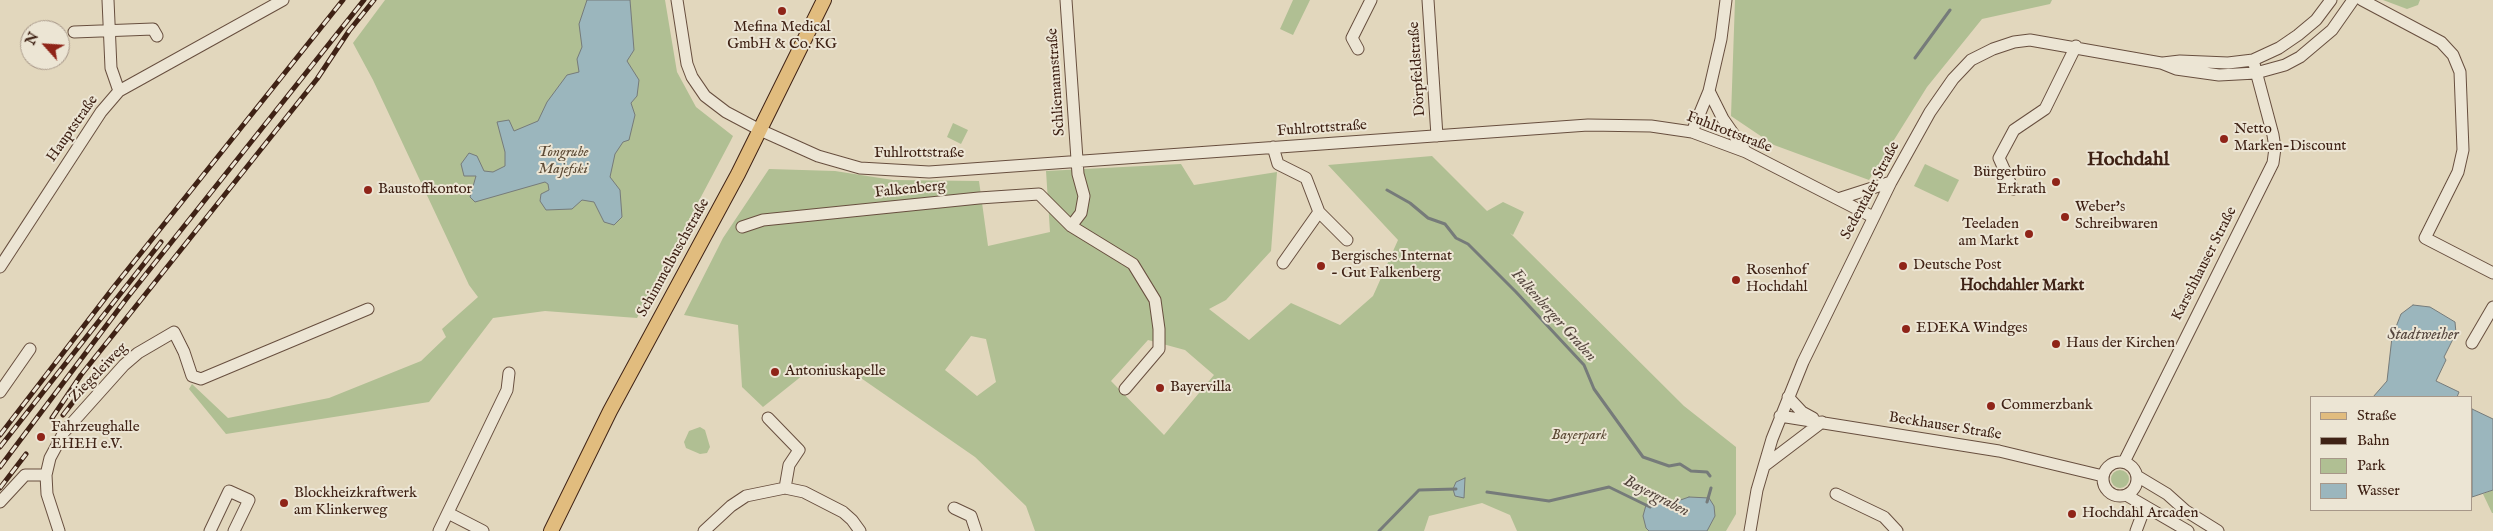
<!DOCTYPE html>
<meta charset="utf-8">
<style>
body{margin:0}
#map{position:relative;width:2493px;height:531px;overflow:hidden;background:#e2d7bd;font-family:"IM FELL English",serif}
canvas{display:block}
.legend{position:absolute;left:2310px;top:396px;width:162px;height:115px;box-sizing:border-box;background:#ece5d4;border:1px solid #a79788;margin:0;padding:6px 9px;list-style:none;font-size:15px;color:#3f2215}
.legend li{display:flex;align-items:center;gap:10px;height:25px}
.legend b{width:25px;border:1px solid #a79788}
.north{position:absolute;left:20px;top:20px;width:50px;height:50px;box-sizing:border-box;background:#ece5d4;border:1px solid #a79788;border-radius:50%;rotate:296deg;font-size:14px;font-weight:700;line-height:20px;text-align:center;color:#3f2215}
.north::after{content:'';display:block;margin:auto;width:18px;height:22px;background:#8f2418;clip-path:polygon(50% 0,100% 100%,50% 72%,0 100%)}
</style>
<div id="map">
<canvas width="2493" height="531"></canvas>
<ul class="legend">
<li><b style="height:6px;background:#e1bc7e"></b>Straße</li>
<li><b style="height:6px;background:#3f2215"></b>Bahn</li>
<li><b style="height:14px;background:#b0bf93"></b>Park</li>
<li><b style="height:14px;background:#9bb6bd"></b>Wasser</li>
</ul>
<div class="north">N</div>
</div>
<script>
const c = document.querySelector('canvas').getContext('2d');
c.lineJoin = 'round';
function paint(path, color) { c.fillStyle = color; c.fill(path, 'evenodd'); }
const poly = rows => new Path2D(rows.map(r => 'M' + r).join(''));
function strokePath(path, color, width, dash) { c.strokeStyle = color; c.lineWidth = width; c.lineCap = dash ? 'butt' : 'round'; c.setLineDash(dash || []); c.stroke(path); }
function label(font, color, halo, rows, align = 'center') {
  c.font = font + ' "IM FELL English",serif'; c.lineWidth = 4; c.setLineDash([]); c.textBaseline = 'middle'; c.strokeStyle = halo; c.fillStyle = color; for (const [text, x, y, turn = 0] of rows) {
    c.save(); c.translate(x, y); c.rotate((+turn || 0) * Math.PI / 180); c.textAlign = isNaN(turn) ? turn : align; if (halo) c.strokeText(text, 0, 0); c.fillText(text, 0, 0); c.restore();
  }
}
paint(poly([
 [385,0,665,0,677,72,696,107,733,136,730,142,637,318,545,311,493,318,429,402,226,434,189,389,192,384,228,418,329,398,421,361,446,337,442,329,478,297,469,285,373,80,353,43],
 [1293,0,1310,0,1293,35,1280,29],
 [1735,0,2052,0,2050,4,1982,19,1927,87,1869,180,1774,145,1731,116],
 [2383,0,2420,0,2418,5,2407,9],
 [953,123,968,130,961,144,947,137],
 [1432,156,1487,211,1503,202,1524,212,1513,235,1510,233,1684,406,1736,447,1736,514,1726,531,1517,531,1510,515,1482,503,1429,516,1424,531,1035,531,1026,506,975,457,858,376,808,371,763,407,742,387,738,325,684,315,723,238,769,169,835,171,893,180,979,181,988,246,1050,232,1046,171,1181,164,1194,185,1277,172,1271,251,1226,300,1209,309,1249,340,1291,303,1340,325,1373,296,1398,240,1328,165],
 [971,336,986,339,996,382,977,396,945,370],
 [1148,340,1185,350,1214,375,1164,435,1111,381],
 [1925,164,1959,180,1948,202,1914,186],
 [700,427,705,430,710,447,707,453,700,454,686,448,684,442,689,431],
 '2111 479a9 9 0 1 1 18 0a9 9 0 1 1-18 0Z',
 [2493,490,2493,513,2492,513,2483,494]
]), '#b0bf93');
const water = poly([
 [587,0,630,0,634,50,627,61,639,80,637,96,631,103,635,115,629,140,623,142,615,154,610,177,620,190,622,217,614,225,604,222,594,202,582,200,572,209,546,210,540,201,541,194,549,190,548,184,545,182,475,202,470,197,476,176,464,176,461,164,469,153,477,156,484,171,493,172,505,166,505,152,497,122,509,120,514,131,538,121,547,102,567,75,579,72,577,59,582,47,579,24,587,0],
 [2413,305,2430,307,2455,322,2456,333,2444,357,2446,360,2436,381,2459,392,2457,397,2373,397,2387,381,2392,337,2401,314,2413,305],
 [2472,409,2493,419,2493,490,2472,497,2472,409],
 [1465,478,1464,498,1455,496,1453,489,1456,482,1465,478],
 [1689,497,1709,498,1714,506,1715,516,1707,531,1649,531,1646,528,1643,516,1646,505,1652,502,1672,503,1689,497]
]);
paint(water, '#9bb6bd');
strokePath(water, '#767b7a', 1);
strokePath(poly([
 [1915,58,1950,10],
 [1387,190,1410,203,1428,218,1445,224,1456,238,1468,244,1516,292,1584,365,1594,389,1643,457,1669,466,1680,464,1691,471,1707,472,1710,476],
 [1487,492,1549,501,1609,487,1650,507],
 [1707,502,1711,488],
 [1379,531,1419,490,1456,489]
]), '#767b7a', 3);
const minor = poly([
 [108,0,111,68,119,91],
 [677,0,687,64,692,77,705,96,726,112,760,130,818,156,860,168,929,172,1588,125,1651,126,1692,132,1746,152,1873,217],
 [1066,0,1078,174,1084,196,1081,213,1071,226],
 [1428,0,1437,136],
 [2362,0,2441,42,2453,55,2460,72,2463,150,2458,172,2425,238,2493,273],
 [74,32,153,29,157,36],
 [1358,49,1352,38,1371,0],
 [2163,63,2180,61,2228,63,2253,60,2279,48,2298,35,2316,20,2331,0],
 [1709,91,1723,119,1746,152],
 [1692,132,1709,91,1721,39,1726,0],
 [1273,147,1278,164,1306,178,1319,212,1283,263],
 [2013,189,1999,158,2014,130,2045,109,2076,46],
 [1838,199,1891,182],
 [1319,212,1347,240],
 [742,227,763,220,979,198,1039,194,1071,226,1133,264,1155,300,1159,329,1159,349,1125,389],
 [0,267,101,112,119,91,283,0],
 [2472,343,2493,307],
 [0,392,30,349],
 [1788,397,1802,412,1813,418],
 [1780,416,1999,451,2103,476],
 [768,418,799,450,789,465,785,488],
 '2103 479a17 17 0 1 1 34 0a17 17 0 1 1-34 0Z',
 [2124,462,2273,163,2275,148,2273,135,2253,60],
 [1764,466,1822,422],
 [2137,476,2167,494,2186,511,2218,531],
 [1836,494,1884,517,1897,531],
 [2126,495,2188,531],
 [0,502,25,475,46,475],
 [954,508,971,516,976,531],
 [448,513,483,531],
 [59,531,47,494,46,475,50,458,64,432,124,365,138,353,174,332,184,352,192,376,201,379,368,309],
 [210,531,229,491,249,500,234,531],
 [439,531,507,390,509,373],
 [704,531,731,506,746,496,785,488,804,492,843,512,852,520,860,531],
 [1750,531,1757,490,1772,439,1803,362,1891,182,1930,112,1953,79,1971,60,1993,49,2014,42,2030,40,2161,63,2176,69,2219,75,2256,73,2285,65,2300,57,2332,30,2353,0],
 [2136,531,2145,507]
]);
const major = poly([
 [551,531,610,411,738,174,824,0]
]);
strokePath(minor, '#684f3f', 13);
strokePath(major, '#3f2215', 16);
strokePath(minor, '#ece5d4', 11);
strokePath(major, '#e1bc7e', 14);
const rail = poly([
 [63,415,87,384],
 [52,418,81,375,317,79,349,31,374,0],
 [0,435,113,288,343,0],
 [0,447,161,242],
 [0,467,127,298,364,0],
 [0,488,26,454]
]);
strokePath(rail, '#3f2215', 5);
strokePath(rail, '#ece5d4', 3, [9]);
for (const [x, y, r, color] of [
 [782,11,5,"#8f2418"],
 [2224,139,5,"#8f2418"],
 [2056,182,5,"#8f2418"],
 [368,190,5,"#8f2418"],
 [2065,217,5,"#8f2418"],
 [2029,234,5,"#8f2418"],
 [1321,266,5,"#8f2418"],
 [1903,266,5,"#8f2418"],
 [1736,280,5,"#8f2418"],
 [1906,329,5,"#8f2418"],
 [2056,344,5,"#8f2418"],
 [775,372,5,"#8f2418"],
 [1160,388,5,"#8f2418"],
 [1991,406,5,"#8f2418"],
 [41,437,5,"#8f2418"],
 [284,503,5,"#8f2418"],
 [2072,514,5,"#8f2418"]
]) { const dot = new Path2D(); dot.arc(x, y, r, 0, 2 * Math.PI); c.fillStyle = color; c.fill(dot); strokePath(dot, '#ece5d4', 2); }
label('15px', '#3f2215', '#ece5d4', [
 ["Mefina Medical",782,28,"center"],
 ["GmbH & Co. KG",782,45,"center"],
 ["Netto",2234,130],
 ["Marken-Discount",2234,147],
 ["Bürgerbüro",2046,173,"right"],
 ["Erkrath",2046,190,"right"],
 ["Baustoffkontor",378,190],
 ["Weber's",2075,208],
 ["Schreibwaren",2075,225],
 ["Teeladen",2019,225,"right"],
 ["am Markt",2019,242,"right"],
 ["Bergisches Internat",1331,257],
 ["- Gut Falkenberg",1331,274],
 ["Deutsche Post",1913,266],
 ["Rosenhof",1746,271],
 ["Hochdahl",1746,288],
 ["EDEKA Windges",1916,329],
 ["Haus der Kirchen",2066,344],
 ["Antoniuskapelle",785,372],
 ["Bayervilla",1170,388],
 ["Commerzbank",2001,406],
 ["Fahrzeughalle",51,428],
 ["EHEH e.V.",51,445],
 ["Blockheizkraftwerk",294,494],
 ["am Klinkerweg",294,511],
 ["Hochdahl Arcaden",2082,514]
], 'left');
label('15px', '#3f2215', '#ece5d4', [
 ["Dörpfeldstraße",1418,69,-94],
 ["Schliemannstraße",1057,82,-94],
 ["Hauptstraße",73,129,-55],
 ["Fuhlrottstraße",1322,129,-4],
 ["Fuhlrottstraße",1729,133,21],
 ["Fuhlrottstraße",919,154],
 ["Falkenberg",910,190,-6],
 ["Sedentaler Straße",1871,191,-62],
 ["Schimmelbuschstraße",674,258,-61],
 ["Karschhauser Straße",2205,264,-63],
 ["Ziegeleiweg",99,373,-46],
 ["Beckhauser Straße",1945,427,9]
]);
label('italic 15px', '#5b4934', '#ece5d4', [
 ["Tongrube",563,153],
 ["Majefski",563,170],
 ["Bayerpark",1579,436]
]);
label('bold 16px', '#3f2215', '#ece5d4', [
 ["Hochdahler Markt",2022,287]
]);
label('italic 16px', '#56473f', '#ece5d4', [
 ["Falkenberger Graben",1553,316,48],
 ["Stadtweiher",2423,336],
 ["Bayergraben",1656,497,27]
]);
label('bold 20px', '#3f2215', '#ece5d4', [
 ["Hochdahl",2128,161]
]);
</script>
